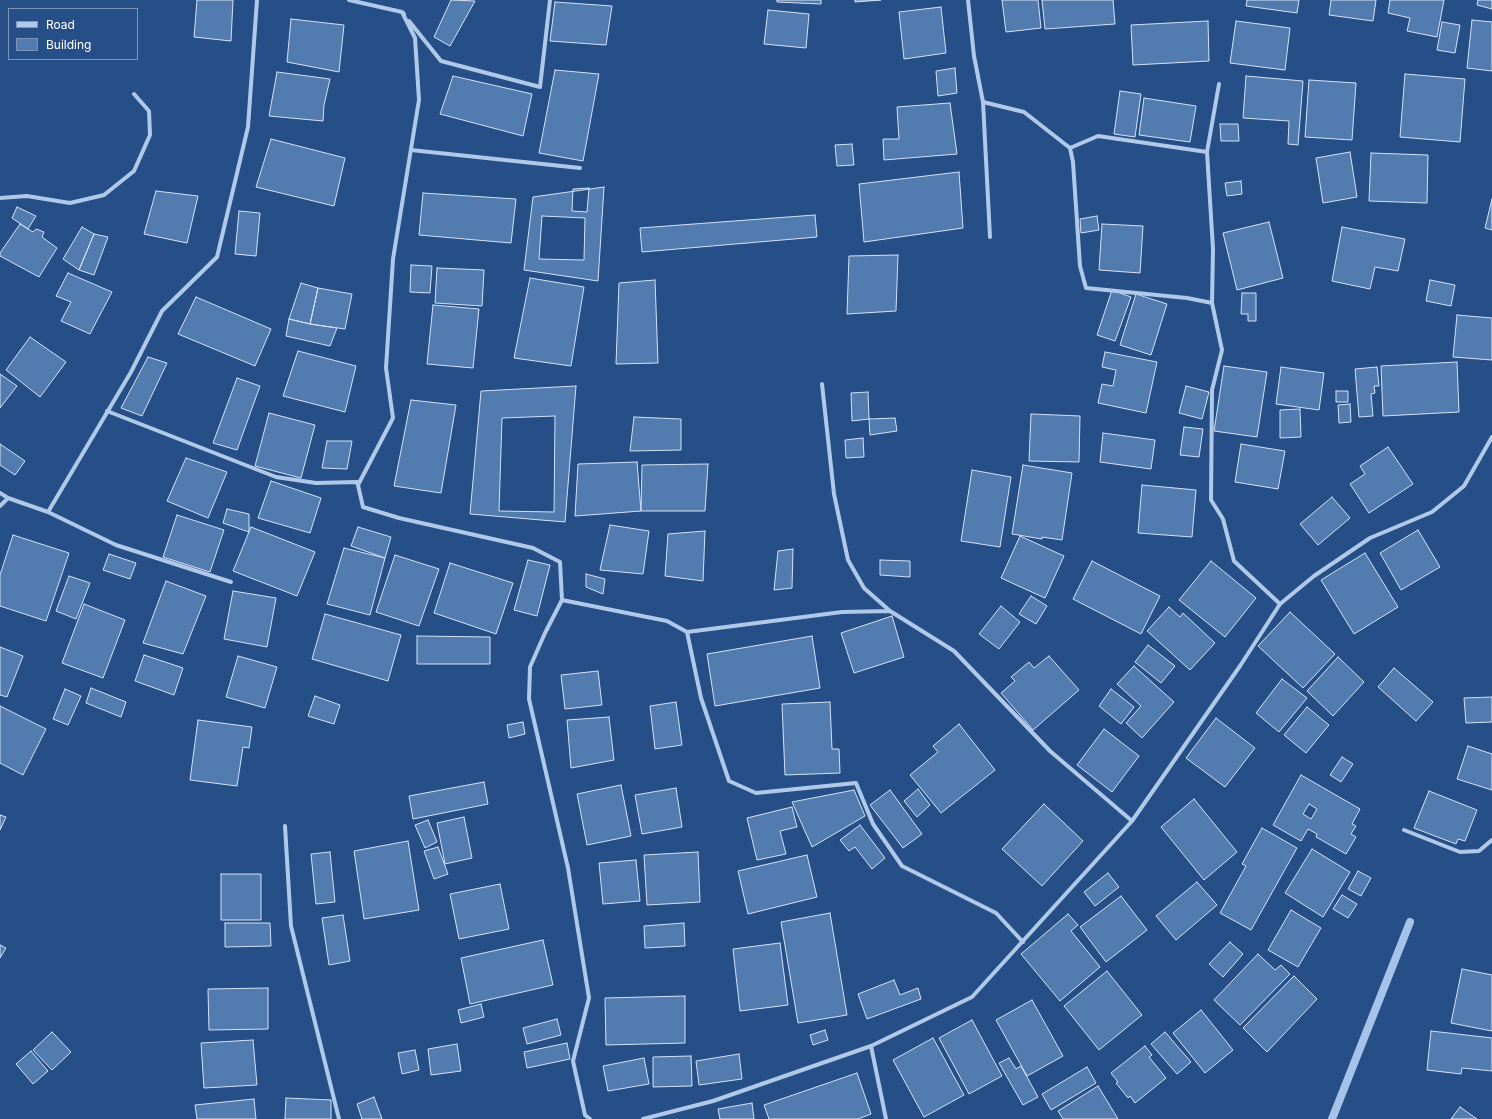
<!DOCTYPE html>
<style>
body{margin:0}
#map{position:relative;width:1492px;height:1119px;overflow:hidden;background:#264e87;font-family:Inter,sans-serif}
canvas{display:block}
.legend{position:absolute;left:8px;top:8px;width:130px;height:52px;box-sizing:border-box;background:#264e87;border:1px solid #7d95b7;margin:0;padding:5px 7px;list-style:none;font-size:12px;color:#fff}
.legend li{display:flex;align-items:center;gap:8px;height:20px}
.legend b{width:20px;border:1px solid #7d95b7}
</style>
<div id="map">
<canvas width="1492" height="1119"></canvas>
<ul class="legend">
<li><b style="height:5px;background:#b1c9e9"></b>Road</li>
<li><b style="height:11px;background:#527bb0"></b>Building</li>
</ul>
</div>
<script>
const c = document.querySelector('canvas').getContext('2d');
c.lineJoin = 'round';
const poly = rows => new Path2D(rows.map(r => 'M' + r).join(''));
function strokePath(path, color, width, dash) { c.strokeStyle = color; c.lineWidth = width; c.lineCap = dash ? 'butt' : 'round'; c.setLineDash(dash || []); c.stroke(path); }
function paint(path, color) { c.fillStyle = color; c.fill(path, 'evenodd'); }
strokePath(poly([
 [1332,1119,1410,922]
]), '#a5c3e9', 8);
const building = poly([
 [197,0,233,0,231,41,194,37,197,0],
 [451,0,475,1,450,46,434,37,451,0],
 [777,0,821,0,821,4,777,2,777,0],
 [855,0,881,0,855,2,855,0],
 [1002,0,1038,0,1041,28,1006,32,1002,0],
 [1042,0,1113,0,1115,24,1045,29,1042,0],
 [1247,0,1299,0,1297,13,1246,6,1247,0],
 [1331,0,1376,0,1373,21,1329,15,1331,0],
 [1390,0,1444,0,1437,37,1407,31,1410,18,1388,13,1390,0],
 [1478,0,1492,0,1492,9,1477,5,1478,0],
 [555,2,612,6,606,45,550,41,555,2],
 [941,7,946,53,904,59,899,12,941,7],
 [768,10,809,14,806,48,764,44,768,10],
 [291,19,344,25,339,72,287,62,291,19],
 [1472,20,1492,22,1492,71,1467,68,1472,20],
 [1208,21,1209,61,1133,65,1131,25,1208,21],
 [1236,21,1290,28,1285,70,1230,63,1236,21],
 [1442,22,1460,25,1455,53,1437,50,1442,22],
 [955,68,957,93,938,96,936,71,955,68],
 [555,70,599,74,583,161,539,153,555,70],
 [277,72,330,79,324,105,323,121,269,116,277,72],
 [1405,74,1465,79,1460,142,1400,137,1405,74],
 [453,76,532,94,523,136,440,114,453,76],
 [1246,76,1303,81,1298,145,1288,144,1289,121,1243,118,1246,76],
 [1309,80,1356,83,1352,140,1305,137,1309,80],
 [1120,91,1141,94,1135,137,1114,134,1120,91],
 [1144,98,1196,106,1190,142,1139,135,1144,98],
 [950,103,957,154,884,160,883,139,899,139,897,107,950,103],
 [1220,124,1238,124,1239,141,1221,141,1220,124],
 [271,139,345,158,334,206,256,187,271,139],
 [852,144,854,165,837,166,835,145,852,144],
 [1350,152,1357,197,1323,203,1316,158,1350,152],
 [1371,153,1428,155,1427,203,1369,201,1371,153],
 [959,172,963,228,864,242,859,184,959,172],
 [1241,181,1242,194,1227,196,1225,183,1241,181],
 [604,187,598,281,524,270,533,197,604,187],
 [589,188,587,212,572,211,573,189,589,188],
 [156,191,198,196,187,243,144,234,156,191],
 [423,193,516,199,511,243,419,235,423,193],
 [1492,199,1492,230,1485,228,1492,199],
 [17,207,36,216,28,229,12,218,17,207],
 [239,211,260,213,256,256,235,254,239,211],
 [815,215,817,237,642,252,640,228,815,215],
 [542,216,585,218,584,260,539,259,542,216],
 [1097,216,1099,230,1081,233,1080,219,1097,216],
 [1269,222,1283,278,1237,290,1223,233,1269,222],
 [20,224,33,232,36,229,44,232,42,237,57,248,39,277,0,256,0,253,20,224],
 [1102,224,1143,226,1140,273,1099,270,1102,224],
 [82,227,94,234,79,270,63,259,82,227],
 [1342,227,1405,239,1398,271,1375,267,1370,289,1332,281,1342,227],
 [94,234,108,237,94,275,79,270,94,234],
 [898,255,896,311,847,314,849,256,898,255],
 [411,265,432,266,430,293,410,292,411,265],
 [437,268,484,270,482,306,435,303,437,268],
 [68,273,112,292,90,334,61,321,71,302,56,296,68,273],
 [530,278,584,287,571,366,514,358,530,278],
 [655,280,658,363,616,364,619,283,655,280],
 [1430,280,1455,285,1451,306,1426,301,1430,280],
 [301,283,318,288,310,324,289,319,301,283],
 [318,288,352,294,345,329,310,324,318,288],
 [1112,290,1131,297,1115,341,1097,335,1112,290],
 [1242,293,1256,293,1256,321,1248,321,1248,314,1241,314,1242,293],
 [1136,294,1167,304,1151,355,1120,345,1136,294],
 [196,297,271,329,255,366,178,334,196,297],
 [433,305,479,309,473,368,427,364,433,305],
 [1457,315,1492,318,1492,360,1453,357,1457,315],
 [289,319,310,324,337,328,330,346,286,336,289,319],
 [30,337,66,362,40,397,6,370,30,337],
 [298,351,356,366,345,412,283,396,298,351],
 [1105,352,1157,362,1146,413,1098,403,1102,384,1113,386,1116,370,1102,367,1105,352],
 [148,357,167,363,142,416,121,408,148,357],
 [1457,362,1459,412,1383,416,1381,366,1457,362],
 [1224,366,1267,372,1257,437,1214,431,1224,366],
 [1281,367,1324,373,1319,410,1276,404,1281,367],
 [1377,367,1379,386,1374,386,1375,393,1371,394,1373,416,1359,417,1355,369,1377,367],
 [0,374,17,386,0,408,0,374],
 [237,378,260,386,237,450,213,443,237,378],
 [576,386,565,522,470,514,481,391,576,386],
 [1186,386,1209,392,1202,419,1179,413,1186,386],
 [1336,391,1348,391,1348,402,1336,402,1336,391],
 [868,392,869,419,852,421,851,393,868,392],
 [411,400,456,405,441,493,394,486,411,400],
 [1350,404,1351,422,1339,423,1338,405,1350,404],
 [1300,409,1301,437,1280,438,1280,410,1300,409],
 [269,413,315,425,301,478,255,466,269,413],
 [1031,414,1080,416,1079,462,1029,461,1031,414],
 [555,416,554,512,499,511,502,418,555,416],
 [634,417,681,419,681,450,630,451,634,417],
 [895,418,897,431,870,435,869,419,895,418],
 [1184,427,1203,429,1199,457,1180,455,1184,427],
 [1103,433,1155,440,1151,469,1100,462,1103,433],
 [863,438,864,457,846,458,845,440,863,438],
 [327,441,352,441,347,469,322,468,327,441],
 [0,444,25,461,15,475,0,465,0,444],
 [1241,444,1285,451,1278,489,1235,482,1241,444],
 [1388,447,1413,484,1369,513,1350,484,1365,474,1360,466,1388,447],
 [186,458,227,472,208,518,167,501,186,458],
 [637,462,641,511,575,516,578,464,637,462],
 [708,464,705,511,641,511,642,465,708,464],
 [1023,465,1072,473,1062,540,1042,537,1042,539,1012,534,1023,465],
 [972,470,1011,477,1000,547,961,541,972,470],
 [271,481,321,498,310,533,258,518,271,481],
 [1142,485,1196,490,1192,537,1138,533,1142,485],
 [1332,497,1350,518,1318,545,1300,524,1332,497],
 [227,509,249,514,249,532,223,523,227,509],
 [177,515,224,530,210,572,163,557,177,515],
 [610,525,649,531,643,574,600,570,610,525],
 [251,527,315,552,297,596,233,571,251,527],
 [358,527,391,537,385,558,351,546,358,527],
 [1418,530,1440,567,1401,590,1380,553,1418,530],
 [705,531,703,581,665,576,668,534,705,531],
 [13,535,69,553,46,621,0,606,0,575,13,535],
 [1020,536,1064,556,1045,598,1001,578,1020,536],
 [344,548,385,558,370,615,327,604,344,548],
 [793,549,792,588,774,590,778,551,793,549],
 [1365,553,1398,607,1354,634,1321,580,1365,553],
 [109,554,136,563,130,579,103,570,109,554],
 [395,555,439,569,419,626,376,612,395,555],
 [528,560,550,565,537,616,514,610,528,560],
 [880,560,910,561,910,577,880,575,880,560],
 [1092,561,1160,596,1141,634,1073,599,1092,561],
 [1211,561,1256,598,1225,637,1179,600,1211,561],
 [450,563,513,583,496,634,434,613,450,563],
 [586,574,605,579,603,594,586,587,586,574],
 [69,576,90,583,76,619,56,611,69,576],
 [166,581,206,596,183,654,143,643,166,581],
 [233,591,276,598,267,647,224,639,233,591],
 [1031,596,1047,606,1036,624,1019,614,1031,596],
 [84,604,125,620,103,678,62,663,84,604],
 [1001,606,1020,622,999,649,979,634,1001,606],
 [1169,607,1180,617,1183,613,1215,643,1190,670,1147,631,1169,607],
 [1290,612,1335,654,1303,688,1258,646,1290,612],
 [325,614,401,635,388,681,312,659,325,614],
 [892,616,904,657,854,673,841,633,892,616],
 [417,636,490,637,490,664,417,664,417,636],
 [812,636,820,688,715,706,707,654,812,636],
 [1148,645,1175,666,1161,683,1135,662,1148,645],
 [0,647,23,656,7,697,0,695,0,647],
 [144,655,183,668,174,695,135,681,144,655],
 [238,656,277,667,265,708,226,697,238,656],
 [1049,656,1079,690,1033,730,1001,693,1015,681,1011,677,1029,662,1034,668,1049,656],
 [1338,657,1364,682,1333,716,1307,691,1338,657],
 [1134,666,1174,702,1142,738,1126,723,1141,706,1117,684,1134,666],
 [1394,668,1433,702,1416,721,1378,687,1394,668],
 [598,671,602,705,565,709,561,675,598,671],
 [1282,679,1307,698,1279,732,1256,713,1282,679],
 [91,688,126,702,121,717,86,703,91,688],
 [65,689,81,696,68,725,53,719,65,689],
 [1111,689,1134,707,1121,724,1099,706,1111,689],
 [315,696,340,705,334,724,308,716,315,696],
 [1492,697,1492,722,1466,723,1464,698,1492,697],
 [676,702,682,745,655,749,650,706,676,702],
 [830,702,832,749,839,749,840,773,785,775,782,704,830,702],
 [0,706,46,729,23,775,0,763,0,706],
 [1307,707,1329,725,1306,753,1284,735,1307,707],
 [609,717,614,760,571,768,567,720,609,717],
 [1216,718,1255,748,1225,787,1186,758,1216,718],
 [198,720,252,727,249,748,243,747,237,786,190,780,198,720],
 [523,722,525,734,509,738,507,725,523,722],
 [959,724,995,770,941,813,910,775,938,752,933,746,959,724],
 [1104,729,1139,756,1112,792,1077,765,1104,729],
 [1468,746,1492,754,1492,790,1457,779,1468,746],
 [1342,757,1353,764,1341,782,1330,775,1342,757],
 [1301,775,1360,809,1352,824,1356,826,1351,834,1356,837,1346,854,1316,837,1317,834,1308,829,1301,841,1273,825,1301,775],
 [1309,804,1317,809,1311,819,1303,814,1309,804],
 [484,782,488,804,413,819,409,796,484,782],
 [621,785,631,836,587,845,577,794,621,785],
 [676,788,682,827,642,834,635,795,676,788],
 [918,789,930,805,917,817,904,801,918,789],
 [854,790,865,816,812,847,792,802,854,790],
 [890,790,922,834,903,848,870,805,890,790],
 [1429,791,1477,810,1465,841,1458,839,1456,844,1414,828,1429,791],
 [1194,799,1237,852,1204,880,1161,827,1194,799],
 [1044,804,1083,841,1042,886,1002,849,1044,804],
 [792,807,797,827,780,831,786,854,757,860,747,818,792,807],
 [0,815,6,817,0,830,0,815],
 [464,817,472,858,445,864,437,823,464,817],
 [428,820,437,842,425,848,415,825,428,820],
 [860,825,885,858,872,869,855,847,849,851,840,840,860,825],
 [1262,828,1297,848,1251,930,1220,913,1246,866,1242,864,1262,828],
 [408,841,419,910,364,919,354,851,408,841],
 [438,847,448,874,434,879,424,851,438,847],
 [1312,849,1350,872,1323,917,1285,893,1312,849],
 [330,852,335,902,316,904,311,854,330,852],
 [698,852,700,902,647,905,644,855,698,852],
 [807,855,817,897,748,914,738,871,807,855],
 [636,860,640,901,603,904,599,863,636,860],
 [1358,871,1371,878,1361,896,1348,889,1358,871],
 [1108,873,1119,887,1095,906,1084,892,1108,873],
 [221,874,261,874,261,920,221,920,221,874],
 [1197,882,1217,905,1176,940,1156,916,1197,882],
 [500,884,509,929,459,939,450,894,500,884],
 [1342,895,1357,904,1348,918,1333,909,1342,895],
 [1121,896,1147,930,1106,962,1080,927,1121,896],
 [1291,910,1321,928,1298,967,1268,950,1291,910],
 [830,913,847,1015,798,1023,781,922,830,913],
 [1068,914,1078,925,1071,931,1100,967,1060,1001,1021,954,1068,914],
 [343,915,350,961,329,965,322,918,343,915],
 [225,923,270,923,271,946,225,947,225,923],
 [684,923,685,946,645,948,644,926,684,923],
 [543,940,553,985,470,1004,461,958,543,940],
 [1230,942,1243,954,1223,977,1209,964,1230,942],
 [780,943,788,1005,740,1011,733,949,780,943],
 [0,945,6,948,0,958,0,945],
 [1258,954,1275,970,1281,965,1290,974,1240,1025,1214,1000,1258,954],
 [1462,969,1492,975,1492,1031,1451,1023,1462,969],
 [1107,971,1142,1015,1099,1050,1064,1006,1107,971],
 [1294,976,1317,999,1267,1052,1243,1028,1294,976],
 [894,980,900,995,918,988,921,999,867,1019,858,994,894,980],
 [268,988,268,1029,209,1030,208,989,268,988],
 [685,996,685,1043,606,1045,605,998,685,996],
 [1032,1000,1063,1056,1027,1076,996,1020,1032,1000],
 [481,1004,484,1017,461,1023,458,1010,481,1004],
 [1201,1010,1233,1050,1205,1073,1173,1033,1201,1010],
 [557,1019,561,1035,527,1044,523,1028,557,1019],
 [972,1020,1002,1076,969,1094,939,1038,972,1020],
 [825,1030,828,1040,813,1045,810,1035,825,1030],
 [1431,1031,1492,1038,1492,1071,1462,1068,1461,1074,1427,1070,1431,1031],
 [52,1032,71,1052,52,1070,33,1050,52,1032],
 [1165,1032,1191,1062,1177,1074,1151,1044,1165,1032],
 [933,1038,964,1095,924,1117,893,1060,933,1038],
 [253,1040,257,1085,204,1088,201,1043,253,1040],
 [567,1043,570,1059,527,1068,524,1052,567,1043],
 [457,1044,461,1071,431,1075,428,1049,457,1044],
 [1145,1046,1152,1055,1149,1057,1166,1078,1135,1103,1130,1096,1128,1098,1116,1083,1118,1082,1111,1073,1145,1046],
 [415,1050,419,1070,402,1074,398,1053,415,1050],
 [31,1051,48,1071,33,1084,16,1064,31,1051],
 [739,1054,742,1079,699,1085,696,1061,739,1054],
 [691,1056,692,1086,653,1087,653,1057,691,1056],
 [644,1058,649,1084,608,1091,603,1066,644,1058],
 [1009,1058,1016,1069,1021,1066,1038,1097,1023,1105,999,1063,1009,1058],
 [1087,1067,1096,1083,1051,1110,1042,1094,1087,1067],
 [857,1073,871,1114,858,1119,769,1119,764,1105,857,1073],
 [1098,1086,1118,1119,1063,1119,1058,1111,1098,1086],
 [374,1097,382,1119,362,1119,357,1104,374,1097],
 [286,1098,331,1100,331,1119,285,1119,286,1098],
 [254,1099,256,1119,197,1119,195,1105,254,1099],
 [752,1103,754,1119,720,1119,718,1109,752,1103],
 [1460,1107,1477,1119,1451,1119,1460,1107]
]);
paint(building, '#527bb0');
strokePath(building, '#d5e3f7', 1);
strokePath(poly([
 [349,0,402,12,404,14],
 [968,0,974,56,983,102,990,237],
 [409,21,441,61,540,87,550,0],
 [1219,84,1207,152,1213,249,1212,303,1222,350,1212,390,1211,500,1223,519,1234,561,1280,604],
 [983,102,1024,112,1070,148,1073,162,1080,266,1086,288,1187,298,1212,303],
 [1070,148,1098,136,1207,152],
 [411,150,580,168],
 [0,198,27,196,70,203,104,195,134,171,150,135,149,111,134,94],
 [822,384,834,494,848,560,864,588,890,611],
 [107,411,276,477,316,483,357,482,358,485,393,418,386,368,393,259,419,100,415,38,402,12],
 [358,485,363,507,399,518,533,548,560,562,562,600,545,633,530,667,529,699,568,868,589,998,573,1061,585,1115,590,1119],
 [0,493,8,498,48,512,116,545,231,582],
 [0,506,8,498],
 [48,512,131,372,162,311,217,257,248,127,257,0],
 [562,600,667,621,687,632,701,698,729,781,756,793,856,783,873,824,902,866,996,913,1023,942],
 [687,632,842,612,890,611,954,651,1050,751,1132,821],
 [285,826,291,926,339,1119],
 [1404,830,1460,852,1479,851,1492,840],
 [871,1046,886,1119],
 [643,1119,713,1101,871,1046,972,997,1132,821,1240,666,1280,604,1314,576,1370,538,1432,512,1464,486,1492,437]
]), '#b1c9e9', 4);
</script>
